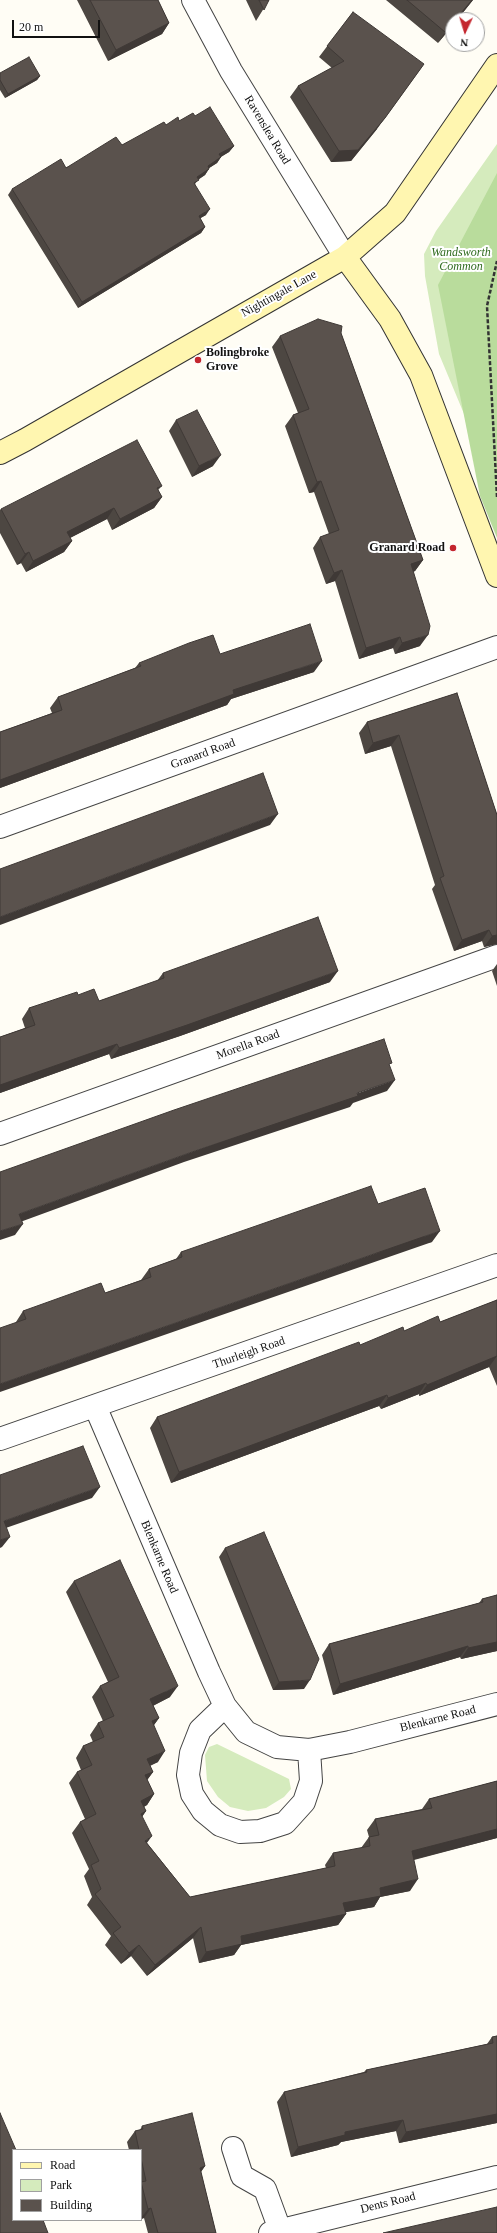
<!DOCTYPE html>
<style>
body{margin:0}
#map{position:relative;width:497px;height:2233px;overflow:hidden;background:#fffdf5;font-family:Georgia,serif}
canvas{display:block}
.legend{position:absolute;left:12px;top:2149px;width:130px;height:72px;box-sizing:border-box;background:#fff;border:1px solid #a0a0a0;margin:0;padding:5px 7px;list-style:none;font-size:12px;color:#111}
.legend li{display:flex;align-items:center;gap:8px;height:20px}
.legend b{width:20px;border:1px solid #a0a0a0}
.north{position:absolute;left:445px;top:12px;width:40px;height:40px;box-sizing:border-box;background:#fff;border:1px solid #a0a0a0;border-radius:50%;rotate:184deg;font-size:11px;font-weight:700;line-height:16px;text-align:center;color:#111}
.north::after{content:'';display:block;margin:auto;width:14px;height:18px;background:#c4262e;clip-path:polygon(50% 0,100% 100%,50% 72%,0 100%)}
.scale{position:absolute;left:12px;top:20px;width:88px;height:18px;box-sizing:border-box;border:2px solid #111;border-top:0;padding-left:5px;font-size:12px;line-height:14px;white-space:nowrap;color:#111;-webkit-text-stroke:3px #fff;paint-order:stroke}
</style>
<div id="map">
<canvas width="497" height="2233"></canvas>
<ul class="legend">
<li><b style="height:5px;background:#fff6b0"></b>Road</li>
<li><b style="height:11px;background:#d5ebbd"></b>Park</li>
<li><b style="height:11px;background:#5a524d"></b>Building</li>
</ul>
<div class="north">N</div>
<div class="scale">20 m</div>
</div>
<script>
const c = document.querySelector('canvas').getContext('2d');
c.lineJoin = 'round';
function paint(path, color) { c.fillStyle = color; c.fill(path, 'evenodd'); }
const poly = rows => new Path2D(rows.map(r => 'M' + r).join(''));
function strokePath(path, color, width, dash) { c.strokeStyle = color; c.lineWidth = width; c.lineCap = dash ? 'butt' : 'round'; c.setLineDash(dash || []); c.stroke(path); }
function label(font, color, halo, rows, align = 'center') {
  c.font = font + ' Georgia,serif'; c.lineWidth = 4; c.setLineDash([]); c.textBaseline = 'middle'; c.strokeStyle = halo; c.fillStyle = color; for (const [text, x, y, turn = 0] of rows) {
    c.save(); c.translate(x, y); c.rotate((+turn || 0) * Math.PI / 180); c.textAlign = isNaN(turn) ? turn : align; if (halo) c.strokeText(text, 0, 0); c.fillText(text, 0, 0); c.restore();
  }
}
paint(poly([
 [497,144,497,493,439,354,425,276,424,254,436,231],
 [217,1744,289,1779,291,1789,284,1797,266,1808,248,1811,230,1807,218,1797,207,1781,205,1755,209,1747]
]), '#d5ebbd');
paint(poly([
 [497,173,497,538,480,496,438,285]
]), '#b9dc9c');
const minor = poly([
 [193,0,231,71,345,257],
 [0,827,497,647],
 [0,1134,497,956],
 [95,1406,209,1672,225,1706,246,1732,277,1747,309,1750,350,1742,497,1704],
 [0,1439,497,1265],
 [225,1706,200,1730,191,1753,188,1775,192,1794,203,1811,220,1825,240,1832,260,1831,285,1823,304,1802,311,1781,309,1750],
 [233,2148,242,2176,265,2189,280,2230],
 [270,2233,497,2177]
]);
const secondary = poly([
 [345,257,390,319,421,375,497,576],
 [0,453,25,440,345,257,395,213,497,65]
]);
strokePath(minor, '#444', 24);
strokePath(secondary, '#333', 24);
strokePath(poly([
 [497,497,487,306,497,261]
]), '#333', 2.5, [4, 2]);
strokePath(minor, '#fff', 22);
strokePath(secondary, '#fff6b0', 22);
paint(poly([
 [77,0,158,0,169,23,162,34,108,61],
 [246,0,269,0,256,21],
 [386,0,473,0,457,20,453,20,453,25,438,43],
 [353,12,377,129,351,161,331,162,290,97,298,86,332,68,319,57],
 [0,73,40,76,37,80,5,98,0,90],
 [195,116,234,146,229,152,221,157,217,163,209,168,205,175,198,180,195,184,206,215,200,218,205,227,201,233,78,308,8,195,12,189,122,145,166,125],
 [341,333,423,560,415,571,413,572,420,646,395,654,393,648,359,659,335,581,326,584,313,548,320,537,329,534,314,492,309,493,285,426,293,415,298,413,272,347,280,336],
 [176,420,213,466,192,477,169,431],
 [162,486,158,490,162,497,154,508,112,530,107,519,70,538,72,541,64,552,26,572,21,563,17,565,0,533,0,510,1,509],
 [220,654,314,672,231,699,227,705,0,788,0,732,52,713,50,708,58,697,135,668,139,663],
 [457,693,497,815,497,944,484,947,482,941,454,951,432,889,435,885,391,746,365,754,359,733,367,722],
 [497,964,497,986,492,971],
 [163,973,330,982,180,1036,111,1059,109,1054,0,1093,0,1037,25,1028,22,1019,29,1008,78,995,99,1001,157,981],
 [378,1204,432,1242,16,1323,16,1322,23,1311,105,1293,141,1280,149,1269,176,1259,181,1252],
 [497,1300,497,1386,489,1367,419,1396,419,1394,381,1409,379,1406,171,1483,150,1428,157,1417,360,1345,404,1331,440,1322],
 [225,1548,304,1689,273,1690,219,1557],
 [74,1581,170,1697,153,1706,159,1718,154,1725,158,1762,150,1766,153,1772,147,1780,154,1794,147,1805,144,1807,146,1811,142,1817,147,1843,190,1897,326,1868,325,1865,333,1853,361,1848,369,1837,367,1830,375,1819,422,1809,429,1799,497,1781,497,1838,414,1860,410,1891,380,1897,374,1907,345,1912,346,1914,338,1925,241,1945,234,1955,199,1963,193,1938,147,1976,131,1956,121,1964,105,1945,111,1936,87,1905,92,1897,84,1876,89,1869,72,1833,80,1822,85,1819,69,1783,77,1772,81,1770,76,1758,83,1746,93,1742,90,1735,98,1723,103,1721,92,1697,100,1686,108,1682,66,1592],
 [497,1595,497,1651,461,1659,460,1657,333,1695,322,1655,329,1644,479,1603,482,1599],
 [497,2036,497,2123,399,2143,396,2131,341,2142,338,2145,291,2157,277,2102,284,2092,364,2072,366,2070,487,2044,492,2037],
 [142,2126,205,2166,201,2172,216,2233,148,2233,144,2218,141,2219,141,2150,129,2150,127,2142,135,2131,140,2130]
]), '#4d4742');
paint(poly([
 [472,0,473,0,457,20,455,20],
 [169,23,162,34,108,61,116,50],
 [453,23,453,25,438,43,445,32],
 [424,64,377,129,351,161,331,162,339,151],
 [40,76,37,80,5,98,8,94],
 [234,146,229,152,215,160,219,154],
 [221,157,217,163,203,172,208,166],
 [209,169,205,175,192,183,197,177],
 [210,209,206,215,194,222,199,216],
 [205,227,201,233,78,308,82,302],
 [221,455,213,466,192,477,199,466],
 [321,481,314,492,309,493,317,482],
 [162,497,154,508,112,530,120,519],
 [114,508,107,519,60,543,67,532],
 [72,541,64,552,26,572,33,561],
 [29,552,21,563,17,565,25,554],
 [423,560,415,571,403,575,411,564],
 [342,570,335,581,326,584,334,573],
 [428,635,420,646,395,654,402,643],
 [400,637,393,648,359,659,366,648],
 [322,661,314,672,231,699,227,705,0,788,0,780,233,690],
 [399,735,391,746,365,754,373,743],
 [278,814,270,825,0,925,0,917],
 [489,930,482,941,454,951,462,940],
 [497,935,497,944,484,947,492,936],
 [338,971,330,982,180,1036,111,1059,119,1048],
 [117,1044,109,1054,0,1093,0,1085],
 [395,1080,387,1091,353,1103,350,1107,184,1162,12,1225,19,1214,192,1152],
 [23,1224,15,1235,0,1240,0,1231],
 [440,1231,432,1242,0,1392,0,1384],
 [497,1356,489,1367,419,1396,427,1385],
 [426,1383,419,1394,381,1409,388,1398],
 [387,1395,379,1406,171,1483,179,1472],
 [100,1487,92,1498,0,1530,4,1521],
 [10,1537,2,1547,0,1548,0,1540],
 [497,1642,497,1651,461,1659,468,1648],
 [468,1646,460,1657,333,1695,340,1684],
 [310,1680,304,1689,273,1690,279,1682],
 [178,1686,170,1697,142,1711,150,1699],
 [159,1718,151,1729,152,1721],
 [165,1751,158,1762,139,1770,147,1759],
 [153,1772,145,1783,145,1775],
 [154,1794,147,1805,133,1812,141,1801],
 [146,1811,138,1822,141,1814],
 [497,1829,497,1838,404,1862,412,1851],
 [152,1836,144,1847,145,1841],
 [418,1879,410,1891,380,1897,374,1907,336,1914,343,1903,380,1888],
 [346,1914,338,1925,241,1945,234,1955,199,1963,206,1952,241,1936],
 [201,1927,193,1938,147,1976,155,1965],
 [139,1945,131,1956,121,1964,129,1953],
 [497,2114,497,2123,399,2143,406,2132],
 [403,2120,396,2131,341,2142,338,2145,291,2157,298,2147,345,2132],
 [205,2166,197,2177,200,2168],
 [151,2208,144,2218,141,2219,141,2218,148,2209]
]), '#3f3936');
const building = poly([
 [90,0,158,0,169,23,116,50,90,0],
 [259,0,269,0,264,10,259,0],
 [407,0,472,0,455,20,453,20,453,23,445,32,407,0],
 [353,12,424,64,385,118,358,150,339,151,298,86,344,61,327,46,353,12],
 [29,57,40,76,8,94,0,80,0,73,29,57],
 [210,107,234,146,219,154,221,157,208,166,209,169,197,177,199,180,194,183,210,209,199,216,205,227,82,302,12,189,61,159,66,168,116,137,122,145,164,122,166,125,178,117,179,121,193,113,195,116,210,107],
 [318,319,342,326,341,333,423,560,411,564,430,626,428,635,402,643,400,637,366,648,342,570,334,573,320,537,339,530,321,481,317,482,293,415,309,409,280,336,318,319],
 [197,410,221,455,199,466,176,420,197,410],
 [137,440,162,486,157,488,162,497,120,519,114,508,67,532,72,541,33,561,29,552,25,554,1,509,137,440],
 [310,624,322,661,233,690,234,694,0,780,0,732,62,710,58,697,141,666,139,663,189,643,213,635,220,654,310,624],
 [457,693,497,815,497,935,492,936,489,930,462,940,440,878,444,876,399,735,373,743,367,722,457,693],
 [263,773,278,814,0,917,0,869,263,773],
 [318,917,338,971,187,1025,119,1048,117,1044,0,1085,0,1037,35,1025,29,1008,77,992,78,995,94,989,99,1001,164,978,163,973,318,917],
 [384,1039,392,1063,389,1064,395,1080,357,1093,358,1096,192,1152,19,1214,23,1224,0,1231,0,1172,174,1110,384,1039],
 [371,1186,378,1204,425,1188,440,1231,0,1384,0,1328,26,1319,23,1311,101,1283,105,1293,151,1277,149,1269,182,1257,181,1252,371,1186],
 [497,1300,497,1356,427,1385,426,1383,388,1398,387,1395,179,1472,157,1417,359,1342,360,1345,403,1327,404,1331,438,1316,440,1322,497,1300],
 [83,1446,100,1487,4,1521,10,1537,0,1540,0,1475,83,1446],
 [264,1532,319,1659,310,1680,279,1682,225,1548,264,1532],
 [120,1560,178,1686,150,1699,159,1718,152,1721,165,1751,147,1759,153,1772,145,1775,154,1794,141,1801,146,1811,141,1814,152,1836,145,1841,190,1897,335,1866,333,1853,370,1846,369,1837,379,1835,375,1819,432,1808,429,1799,497,1781,497,1829,412,1851,418,1879,380,1888,381,1896,343,1903,346,1914,241,1936,242,1944,206,1952,201,1927,155,1965,139,1945,129,1953,113,1933,121,1927,95,1894,101,1889,91,1865,99,1861,80,1822,96,1814,77,1772,92,1765,83,1746,104,1737,98,1723,114,1716,100,1686,119,1677,74,1581,120,1560],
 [497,1595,497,1642,468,1648,468,1646,340,1684,329,1644,483,1602,482,1599,497,1595],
 [497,2036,497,2114,406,2132,403,2120,345,2132,345,2135,298,2147,284,2092,367,2072,366,2070,493,2043,492,2037,497,2036],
 [0,2113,16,2150,13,2150,13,2220,43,2220,48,2233,0,2233,0,2113],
 [192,2113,205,2166,200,2168,216,2233,158,2233,151,2208,148,2209,141,2182,146,2181,141,2158,141,2150,139,2150,135,2131,143,2129,142,2126,192,2113],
 [497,2207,497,2233,383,2233,497,2207]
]);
paint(building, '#5a524d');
strokePath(building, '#3f3936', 1);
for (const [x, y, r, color] of [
 [198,360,4,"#c4262e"],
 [453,548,4,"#c4262e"]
]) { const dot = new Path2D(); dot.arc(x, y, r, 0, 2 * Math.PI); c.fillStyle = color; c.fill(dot); strokePath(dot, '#fff', 1.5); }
label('12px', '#111', '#fff', [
 ["Ravenslea Road",267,130,59],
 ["Nightingale Lane",279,294,-29],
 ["Granard Road",203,754,-20],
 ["Morella Road",248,1045,-20],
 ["Thurleigh Road",249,1353,-19],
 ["Blenkarne Road",159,1557,67],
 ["Blenkarne Road",438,1719,-14],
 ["Dents Road",388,2203,-14]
]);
label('italic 12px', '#2f6b1f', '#fff', [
 ["Wandsworth",461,253],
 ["Common",461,267]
]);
label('bold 12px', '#111', '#fff', [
 ["Bolingbroke",206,353],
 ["Grove",206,367],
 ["Granard Road",445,548,"right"]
], 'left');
</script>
